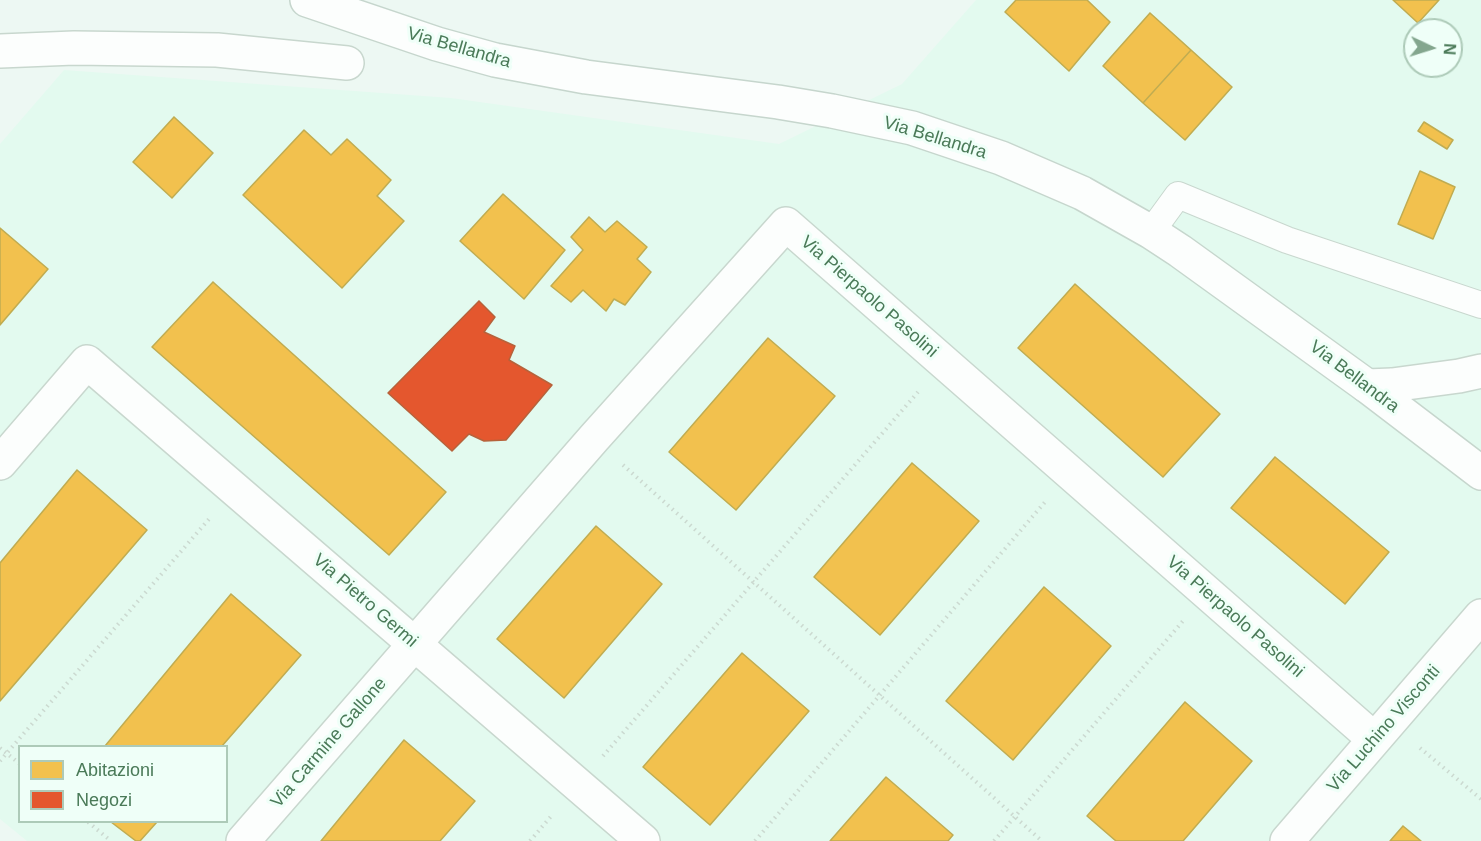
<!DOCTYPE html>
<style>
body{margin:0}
#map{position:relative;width:1481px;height:841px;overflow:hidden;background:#edf8f3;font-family:Arial,sans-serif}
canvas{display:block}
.legend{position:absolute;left:18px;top:745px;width:210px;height:78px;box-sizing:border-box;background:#effff8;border:2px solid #adcab8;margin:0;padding:8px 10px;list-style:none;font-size:18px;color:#4a7a58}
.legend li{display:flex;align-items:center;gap:12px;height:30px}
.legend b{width:30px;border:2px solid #adcab8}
.north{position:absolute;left:1403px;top:18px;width:60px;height:60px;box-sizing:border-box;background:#effff8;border:2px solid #adcab8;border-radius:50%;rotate:94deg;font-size:16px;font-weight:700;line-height:24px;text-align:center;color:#4a7a58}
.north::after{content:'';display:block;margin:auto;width:21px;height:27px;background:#83a68e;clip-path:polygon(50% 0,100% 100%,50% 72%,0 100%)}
</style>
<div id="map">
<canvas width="1481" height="841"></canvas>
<ul class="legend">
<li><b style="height:16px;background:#f2c14e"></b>Abitazioni</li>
<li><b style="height:16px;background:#e4572e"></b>Negozi</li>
</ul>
<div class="north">N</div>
</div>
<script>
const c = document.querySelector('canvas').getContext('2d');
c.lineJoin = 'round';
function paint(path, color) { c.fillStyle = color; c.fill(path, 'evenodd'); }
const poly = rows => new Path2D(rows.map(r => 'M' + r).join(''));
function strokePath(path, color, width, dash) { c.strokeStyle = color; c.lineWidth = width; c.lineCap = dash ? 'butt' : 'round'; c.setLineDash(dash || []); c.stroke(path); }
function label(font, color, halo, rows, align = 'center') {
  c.font = font + ' Arial,sans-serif'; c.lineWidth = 6; c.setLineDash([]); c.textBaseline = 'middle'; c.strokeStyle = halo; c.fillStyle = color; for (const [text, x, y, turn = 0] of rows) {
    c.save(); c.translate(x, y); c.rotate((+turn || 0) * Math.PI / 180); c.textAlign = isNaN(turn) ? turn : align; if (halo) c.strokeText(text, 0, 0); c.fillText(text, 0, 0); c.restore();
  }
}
paint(poly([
 [976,0,1481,0,1481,841,27,841,0,819,0,144,64,70,451,98,779,144,902,84],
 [1415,30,1451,30,1451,66,1415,66],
 [20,746,226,746,226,822,20,822]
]), '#e3faef');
const homes = poly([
 [1016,0,1087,0,1110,22,1069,71,1005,12,1016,0],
 [1393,0,1439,0,1418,23,1393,0],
 [1150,13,1191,50,1143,103,1103,66,1150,13],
 [1191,50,1232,87,1185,140,1143,103,1191,50],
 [174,117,213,153,172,198,133,162,174,117],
 [1424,122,1453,140,1447,149,1418,131,1424,122],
 [304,130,331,155,347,139,391,180,377,196,404,221,342,288,243,195,304,130],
 [1420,171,1455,187,1433,239,1398,224,1420,171],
 [503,194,565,250,524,299,460,241,503,194],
 [589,217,605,232,617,221,647,247,637,259,651,272,625,305,614,299,606,311,583,290,571,302,551,286,583,250,571,237,589,217],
 [0,228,48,269,0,325,0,228],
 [213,282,446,492,389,555,152,347,213,282],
 [1075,284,1220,414,1163,477,1018,348,1075,284],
 [768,338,835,396,736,510,669,452,768,338],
 [1275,457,1389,552,1345,604,1231,508,1275,457],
 [912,463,979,521,880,635,814,577,912,463],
 [77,470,147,530,0,701,0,563,77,470],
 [596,526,662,584,564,698,497,639,596,526],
 [1044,587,1111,646,1013,760,946,701,1044,587],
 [231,594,301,655,222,746,105,746,231,594],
 [742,653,809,711,710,825,643,767,742,653],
 [1185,702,1252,761,1183,841,1116,841,1087,816,1185,702],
 [404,740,475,801,440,841,321,841,404,740],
 [886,777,953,835,948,841,830,841,886,777],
 [111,822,157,822,140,841,136,841,111,822],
 [1403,826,1421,841,1390,841,1403,826]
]);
paint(homes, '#f2c14e');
strokePath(homes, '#c0ac51', 1.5);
const shops = poly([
 [479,301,495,317,484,332,515,346,509,360,552,385,506,440,484,441,469,434,452,451,388,393,479,301]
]);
paint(shops, '#e4572e');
strokePath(shops, '#b6623b', 1.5);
const service = poly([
 [1151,232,1178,195,1287,240,1481,305]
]);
const minor = poly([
 [0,51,74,48,217,50,347,63],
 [1367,386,1392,385,1459,376,1481,371],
 [0,463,87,362,643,841],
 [243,841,594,438,786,224,1374,739],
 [1287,841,1481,616]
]);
const secondary = poly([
 [307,0,437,44,495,60,586,77,778,102,832,111,912,128,1001,158,1082,193,1151,232,1180,251,1367,386,1481,473]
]);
strokePath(service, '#c8d7ce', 28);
strokePath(minor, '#c8d7ce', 36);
strokePath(secondary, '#c6d6cd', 36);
strokePath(poly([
 [623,465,1042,841],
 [0,748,20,764],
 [1420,748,1481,799],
 [603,756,918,392],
 [0,761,209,519],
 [88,822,111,841],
 [530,841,553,814],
 [755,841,1045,502],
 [994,841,1183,621]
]), '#cbd9d0', 4, [1.5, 4.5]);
strokePath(service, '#fcfefd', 26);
strokePath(minor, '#fcfefd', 33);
strokePath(secondary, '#fcfefd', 33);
label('18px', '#4a7a58', '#effff8', [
 ["Via Bellandra",459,48,16],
 ["Via Bellandra",935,138,17],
 ["Via Pierpaolo Pasolini",869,297,41],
 ["Via Bellandra",1354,377,37],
 ["Via Pietro Germi",365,601,41],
 ["Via Pierpaolo Pasolini",1235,617,41],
 ["Via Luchino Visconti",1384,729,-49],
 ["Via Carmine Gallone",329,743,-49]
]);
</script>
